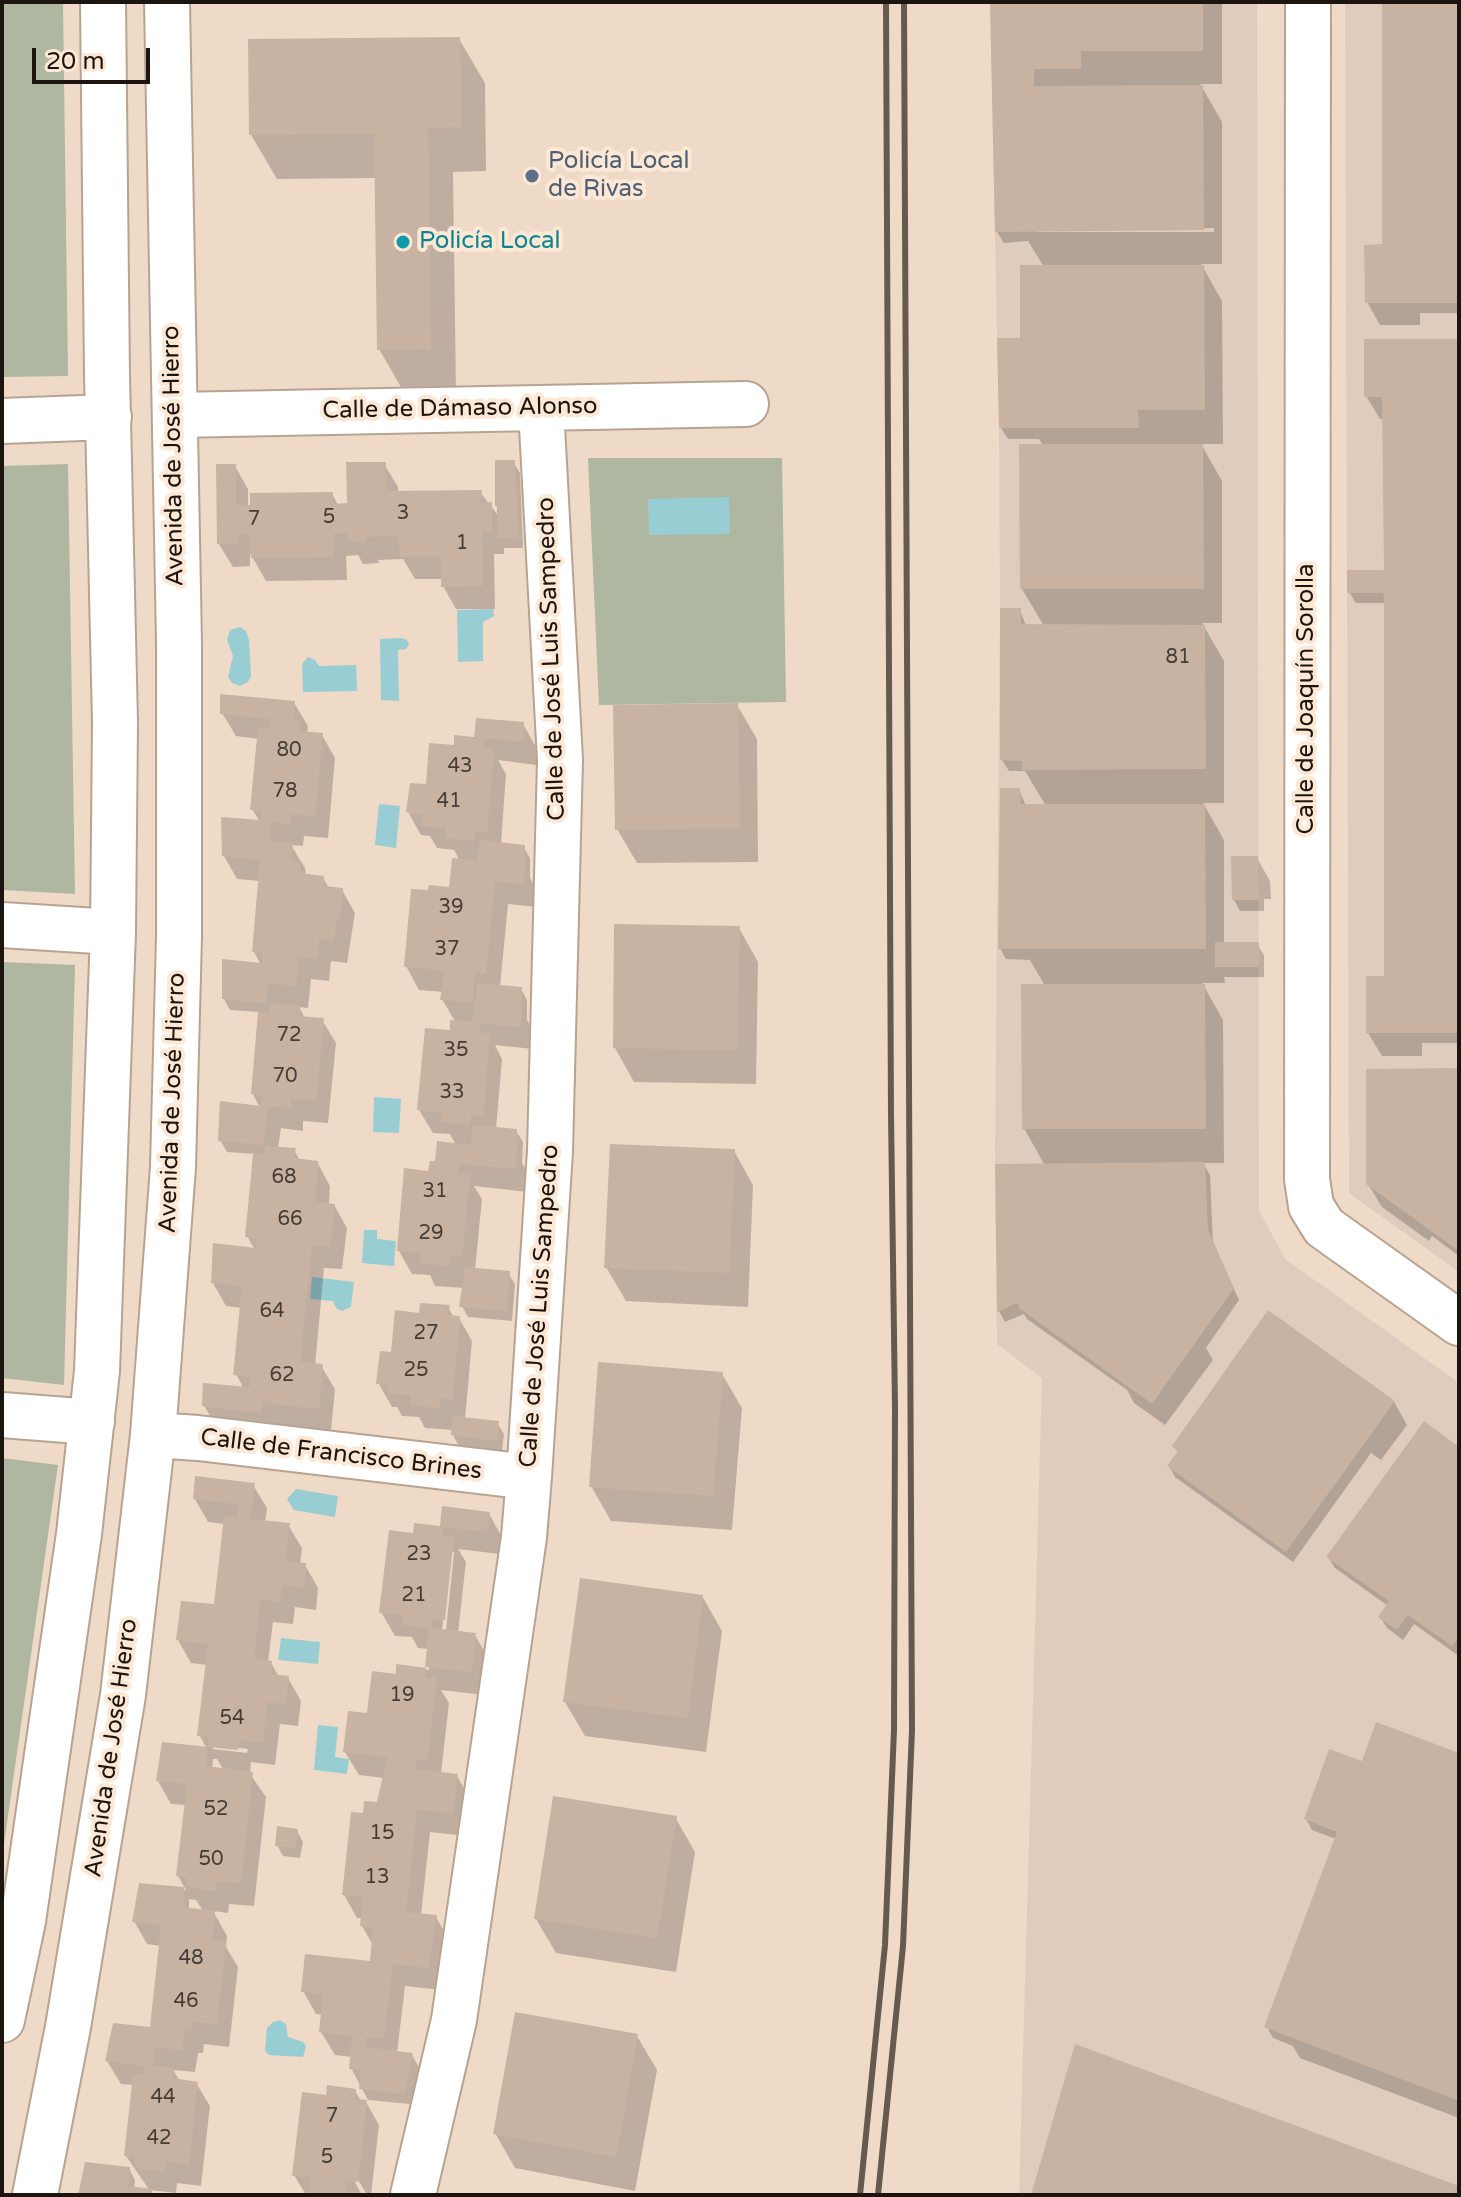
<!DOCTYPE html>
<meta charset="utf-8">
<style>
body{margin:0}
#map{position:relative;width:1461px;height:2197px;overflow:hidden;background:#efdac8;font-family:"Varela Round",sans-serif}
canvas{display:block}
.frame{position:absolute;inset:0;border:4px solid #1c150f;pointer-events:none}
.scale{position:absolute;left:32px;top:48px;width:118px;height:36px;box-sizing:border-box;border:4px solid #1c150f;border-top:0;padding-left:10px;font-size:24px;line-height:28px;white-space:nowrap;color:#1c150f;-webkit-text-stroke:6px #fde7d5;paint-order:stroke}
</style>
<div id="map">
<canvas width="1461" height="2197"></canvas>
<div class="frame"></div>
<div class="scale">20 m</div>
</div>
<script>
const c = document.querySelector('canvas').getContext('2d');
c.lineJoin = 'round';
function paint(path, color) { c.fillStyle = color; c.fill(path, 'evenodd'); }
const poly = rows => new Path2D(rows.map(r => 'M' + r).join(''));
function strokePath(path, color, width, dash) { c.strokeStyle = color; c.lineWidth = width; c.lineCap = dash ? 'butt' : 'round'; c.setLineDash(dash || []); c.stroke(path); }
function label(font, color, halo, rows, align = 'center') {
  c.font = font + ' "Varela Round",sans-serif'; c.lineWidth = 8; c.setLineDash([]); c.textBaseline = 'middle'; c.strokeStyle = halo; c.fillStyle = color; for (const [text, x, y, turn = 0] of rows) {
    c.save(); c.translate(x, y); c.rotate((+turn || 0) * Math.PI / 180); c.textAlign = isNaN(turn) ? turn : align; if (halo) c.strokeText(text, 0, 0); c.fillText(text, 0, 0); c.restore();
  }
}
paint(poly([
 [990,2,1257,2,1259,1210,1285,1259,1459,1383,1459,2195,1019,2195,1042,1378,997,1344,995,1147,1000,608,999,428],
 [1345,2,1459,2,1459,1272,1349,1193]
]), '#e0ccbd');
paint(poly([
 [2,2,63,2,68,376,2,377],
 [588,458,782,458,786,702,599,705],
 [68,464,75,894,2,890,2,466],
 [2,962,75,965,64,1385,2,1378],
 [2,1458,58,1465,2,1858]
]), '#afb7a1');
paint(poly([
 [729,497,730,534,649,535,648,499],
 [493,609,494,616,483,622,483,661,458,662,457,610],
 [240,627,246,631,249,640,251,676,248,682,240,686,232,683,228,677,233,656,227,640,230,630],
 [402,638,407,640,409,644,406,649,398,650,399,701,381,700,380,639],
 [308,657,315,660,319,666,356,665,357,691,303,692,302,664],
 [379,804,400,806,396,848,375,845],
 [374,1097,401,1099,399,1133,373,1132],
 [364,1230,377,1230,377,1239,396,1241,394,1266,362,1263],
 [312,1277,354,1282,351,1307,342,1311,336,1308,333,1301,310,1299],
 [296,1489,338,1496,335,1517,294,1510,287,1499],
 [281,1638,320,1642,318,1664,278,1660],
 [318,1725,338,1727,335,1757,349,1759,347,1774,314,1770],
 [280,2020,286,2024,288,2037,303,2042,306,2046,303,2057,269,2055,265,2051,267,2028,273,2022]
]), '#99cdd4');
paint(poly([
 [992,2,1222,2,1222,84,1200,84,1222,122,1222,264,1201,264,1222,301,1223,444,1201,444,1222,481,1222,623,1202,623,1224,661,1224,803,1203,803,1224,840,1224,944,1257,944,1264,955,1264,977,1224,977,1225,983,1202,983,1223,1020,1224,1163,1203,1163,1210,1175,1213,1243,1239,1300,1206,1348,1213,1360,1165,1425,1134,1403,1127,1390,1027,1319,1024,1314,1005,1322,999,1311,1045,1166,1024,1128,1045,986,1030,960,1006,959,1000,948,1019,790,1026,806,1046,806,1025,771,1009,771,1002,760,1020,610,1026,626,1044,626,1022,589,1043,446,1039,439,1008,439,1001,428,1022,340,1044,267,1028,241,1004,243,997,232],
 [1038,228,1214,228,1214,232,1038,232],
 [1384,2,1459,2,1459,313,1420,313,1420,325,1380,325,1367,302,1384,247],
 [459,39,485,83,486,171,453,172,456,393,405,394,379,349,376,178,277,179,251,135],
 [1459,341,1459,1043,1422,1043,1422,1056,1382,1056,1368,1033,1386,978,1385,603,1356,603,1349,592,1385,572,1384,419,1380,419,1366,396],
 [497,462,513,462,520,473,523,548,504,548,504,554,494,554,495,609,456,609,443,586,443,579,415,579,403,559,378,560,379,563,363,564,358,555,346,556,347,580,266,581,250,553,250,566,233,567,219,544,235,466,248,489,248,507,332,494,338,505,350,505,384,464,398,487,398,493,480,492,497,514],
 [294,703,308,726,307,734,322,735,335,758,328,838,304,836,303,846,291,845,305,868,306,876,323,878,329,888,342,890,355,913,347,963,331,961,329,981,311,979,308,1008,299,1007,305,1018,322,1020,336,1043,328,1123,303,1121,303,1131,281,1128,278,1149,294,1150,300,1161,317,1162,330,1186,329,1205,334,1205,347,1228,342,1269,324,1268,315,1366,321,1366,335,1389,331,1431,275,1426,217,1429,204,1405,244,1389,236,1374,242,1308,226,1306,213,1283,255,1250,247,1236,255,1154,227,1152,220,1140,260,1108,253,1094,260,1012,230,1010,224,999,261,965,254,952,260,881,237,879,224,856,260,822,252,809,259,739,236,736,222,713],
 [737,705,757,739,758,862,637,863,617,829],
 [523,724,536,747,536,765,498,760,506,774,501,844,523,846,530,858,530,878,537,890,536,907,508,904,500,987,521,989,527,1000,527,1020,534,1032,533,1049,495,1045,502,1059,496,1129,516,1131,523,1142,522,1163,529,1175,528,1192,474,1186,482,1199,475,1270,508,1273,515,1284,512,1321,468,1317,462,1306,464,1288,435,1286,430,1275,412,1274,399,1251,430,1173,456,1145,450,1134,433,1133,419,1110,456,1023,442,999,444,992,419,990,406,966,451,889,460,861,454,850,437,848,430,836,421,835,408,812,456,748],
 [1257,858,1270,881,1271,899,1264,899,1264,911,1240,911,1234,900],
 [739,928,758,962,756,1084,634,1082,615,1048],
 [1459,1070,1459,1256,1432,1236,1429,1241,1382,1207,1368,1184],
 [734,1151,753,1185,748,1307,626,1301,606,1267],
 [448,1307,454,1318,459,1318,472,1341,465,1419,497,1423,504,1434,502,1451,459,1446,453,1435,453,1430,425,1428,419,1417,402,1416,397,1407,392,1407,379,1384,393,1354,421,1315],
 [722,1374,742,1408,732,1530,611,1521,591,1486],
 [1394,1402,1407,1425,1381,1460,1371,1453,1293,1562,1175,1477,1169,1466,1179,1453,1175,1446],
 [1459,1449,1459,1656,1414,1624,1403,1640,1387,1628,1380,1617,1388,1606,1335,1568,1328,1557],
 [253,1485,267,1508,265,1522,288,1525,302,1548,300,1564,305,1565,318,1588,316,1610,295,1607,293,1624,273,1622,268,1662,271,1663,279,1677,288,1678,301,1701,298,1726,280,1724,275,1765,251,1762,250,1774,266,1797,254,1906,229,1904,228,1913,213,1911,227,1936,226,1947,238,1967,229,2047,204,2044,203,2053,198,2053,195,2072,173,2070,180,2081,196,2083,210,2106,201,2186,177,2183,176,2193,150,2190,153,2195,80,2195,129,2169,135,2180,134,2189,150,2191,126,2156,134,2085,121,2084,107,2061,152,2029,161,1946,147,1944,134,1921,140,1885,186,1890,178,1876,186,1805,171,1804,158,1781,207,1749,200,1736,208,1665,191,1663,178,1640,216,1606,225,1524,208,1522,195,1499],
 [213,1745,248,1749,247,1753,213,1749],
 [213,1759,217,1759,224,1771,212,1769],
 [189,1899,196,1900,203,1911,189,1910],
 [444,1508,489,1514,502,1537,500,1554,458,1549,466,1562,458,1633,475,1635,488,1658,484,1695,441,1690,449,1703,441,1774,457,1776,470,1799,465,1836,430,1832,421,1915,436,1917,449,1940,441,1990,405,1986,397,2053,412,2055,425,2078,421,2097,412,2096,410,2104,368,2100,351,2068,352,2057,335,2055,321,2032,323,2015,316,2014,303,1991,371,1963,373,1945,362,1926,363,1918,357,1918,344,1895,365,1815,379,1804,384,1778,359,1775,345,1752,398,1676,398,1667,429,1670,429,1649,418,1648,412,1637,395,1636,381,1612,415,1535,442,1528],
 [451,1548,454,1553,446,1630,442,1630],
 [702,1596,722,1631,706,1752,585,1736,565,1702],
 [1459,1755,1459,2118,1300,2058,1293,2046,1273,2038,1267,2027,1336,1839,1312,1830,1306,1819],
 [675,1817,695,1852,676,1972,556,1953,536,1919],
 [297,1831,303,1842,300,1858,283,1856,277,1845],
 [637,2036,657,2070,635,2191,515,2168,495,2133],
 [355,2091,361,2101,366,2102,379,2125,371,2195,367,2195,354,2173,351,2175,362,2195,306,2195,294,2175,328,2097]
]), '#0003');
paint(poly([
 [990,2,1203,2,1203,51,1081,51,1081,69,1034,69,1034,86,1203,85,1204,230,995,232],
 [1382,2,1459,2,1459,303,1365,303,1364,245,1382,244],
 [460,37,461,127,428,128,431,349,377,350,374,134,249,135,248,39],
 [1020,265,1204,265,1205,410,1138,410,1139,428,999,428,997,338,1020,338],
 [1364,339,1459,339,1459,1033,1366,1033,1366,976,1384,976,1384,597,1383,593,1347,593,1347,570,1384,570,1382,397,1364,397],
 [1019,444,1203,444,1204,589,1020,589],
 [495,460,515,460,518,537,498,538,498,506,495,506],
 [346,462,386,462,386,491,482,490,481,502,492,502,492,531,482,531,483,586,441,587,441,556,400,557,399,536,366,537,367,541,348,542,347,533,334,533,334,557,251,558,250,534,238,535,237,544,217,544,216,464,236,464,236,505,250,505,250,493,333,492,333,504,347,503],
 [1000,608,1021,608,1021,624,1205,625,1206,769,1022,770,1022,761,1000,760],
 [220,694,295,701,293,720,300,721,299,731,323,733,315,816,291,814,290,824,271,822,269,841,293,843,291,862,301,864,300,873,324,876,324,886,343,888,340,919,337,918,334,941,319,939,317,959,298,957,296,986,268,983,266,1003,222,999,222,959,262,963,263,953,252,952,260,860,222,856,221,817,261,820,261,811,250,810,258,727,269,728,270,719,220,714],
 [738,703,740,828,615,830,613,705],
 [476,718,524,722,524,742,484,738,483,748,494,749,487,832,476,831,474,841,445,838,446,828,422,826,423,815,406,812,410,783,426,784,429,743,454,745,454,735,474,737],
 [1000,788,1020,788,1021,804,1205,804,1206,949,998,949],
 [480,840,525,845,524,885,495,881,486,974,475,973,472,1002,440,1000,445,970,404,967,411,889,428,890,429,885,449,887,452,858,478,860],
 [1231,856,1258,856,1259,900,1232,900],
 [614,924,740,926,737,1050,613,1048],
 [1215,942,1259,942,1259,967,1215,967],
 [478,983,522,987,521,1027,480,1023,479,1032,490,1034,483,1117,471,1115,470,1125,441,1122,442,1113,417,1110,425,1028,450,1030,450,1020,472,1022],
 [1021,984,1205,984,1206,1129,1022,1129],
 [271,1003,300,1006,299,1016,324,1018,316,1101,291,1098,291,1108,268,1106,263,1145,218,1141,220,1101,261,1106,262,1096,251,1094,258,1012,269,1013],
 [1459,1068,1459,1251,1366,1184,1366,1069],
 [473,1125,517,1129,516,1169,459,1164,458,1173,470,1175,462,1257,451,1256,449,1266,420,1263,421,1253,397,1251,404,1168,428,1171,430,1161,435,1161,437,1141,471,1145],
 [610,1144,735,1149,729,1273,604,1268],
 [265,1146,296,1148,294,1158,318,1161,315,1202,335,1204,330,1247,312,1245,300,1362,323,1364,319,1409,263,1403,261,1413,202,1406,203,1383,250,1387,251,1377,233,1375,242,1286,211,1283,213,1243,256,1248,257,1238,245,1237,249,1196,253,1154,265,1155],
 [1205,1162,1208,1230,1234,1288,1152,1404,1019,1308,1018,1303,997,1312,995,1164],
 [465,1267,510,1271,507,1311,459,1307],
 [420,1303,450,1305,448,1315,460,1316,452,1400,441,1398,439,1408,410,1405,411,1395,387,1393,388,1385,376,1384,380,1351,391,1352,395,1310,419,1313],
 [1268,1310,1395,1401,1286,1552,1167,1466,1178,1451,1172,1446],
 [598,1362,723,1372,713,1496,589,1487],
 [453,1416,499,1421,497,1441,451,1435],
 [1424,1421,1459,1447,1459,1637,1452,1646,1408,1615,1397,1630,1378,1617,1389,1601,1326,1557],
 [195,1476,255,1483,250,1519,290,1523,285,1561,306,1563,304,1588,282,1585,280,1602,260,1599,254,1659,272,1661,271,1674,289,1676,286,1704,267,1702,263,1743,239,1740,238,1750,208,1747,209,1737,197,1736,208,1644,176,1640,181,1601,214,1604,224,1516,237,1517,238,1504,193,1499],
 [442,1506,490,1512,488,1532,443,1527,443,1536,454,1537,445,1620,433,1619,432,1628,476,1633,472,1672,425,1667,429,1628,403,1625,404,1615,379,1613,389,1530,413,1533,414,1523,440,1526],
 [580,1578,703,1595,688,1718,563,1702],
 [396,1664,426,1668,425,1677,437,1678,427,1761,416,1760,415,1769,458,1774,453,1814,417,1809,406,1912,437,1915,428,1968,393,1964,384,2039,366,2037,365,2047,413,2053,405,2094,359,2089,361,2070,349,2069,352,2036,319,2032,323,1994,301,1992,305,1954,370,1961,373,1928,360,1926,363,1897,342,1895,351,1812,363,1813,364,1801,377,1802,387,1757,343,1752,348,1711,367,1713,372,1671,396,1674],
 [1376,1722,1459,1753,1459,2101,1264,2027,1337,1832,1304,1819,1329,1749,1362,1761],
 [162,1742,208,1747,206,1766,253,1772,241,1883,217,1881,216,1891,186,1887,187,1878,176,1876,187,1784,156,1781],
 [553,1796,677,1816,657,1938,534,1919],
 [277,1826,298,1829,295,1848,275,1846],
 [139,1883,184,1887,183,1907,215,1911,212,1940,226,1942,217,2024,192,2022,191,2031,185,2030,182,2050,155,2047,152,2066,175,2068,173,2078,198,2082,189,2164,165,2161,164,2171,134,2168,135,2158,124,2156,133,2074,144,2075,145,2066,105,2061,113,2023,150,2027,161,1925,132,1922],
 [515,2012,638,2034,616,2157,493,2134],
 [1075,2044,1459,2186,1459,2195,1031,2195],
 [327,2085,356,2089,355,2099,367,2100,358,2182,346,2181,345,2191,362,2193,362,2195,309,2195,311,2177,292,2176,302,2092,326,2095],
 [85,2162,130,2167,128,2186,152,2189,152,2195,78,2195]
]), '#c8b3a2');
const minor = poly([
 [1308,2,1307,1179,1311,1206,1324,1227,1459,1323],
 [175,415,746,404],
 [2,421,109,417],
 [2,925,113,932],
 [2,1415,92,1422],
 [153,1435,198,1438,529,1477],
 [2,2020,23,1921,79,1534,97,1371,113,932,115,723,107,375,103,2],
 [35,2195,68,2027,123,1695,153,1435,173,1167,179,936,179,643,167,2],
 [413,2195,454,2020,524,1537,529,1477,550,1151,560,760,541,408]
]);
strokePath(minor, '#b8a392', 48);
strokePath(minor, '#fff', 44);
strokePath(poly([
 [860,2195,885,1945,894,1730,895,1407,891,1114,886,2],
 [878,2195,903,1946,912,1730,904,2]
]), '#655a4f', 6);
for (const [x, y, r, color] of [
 [532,176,8,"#5c6f8a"],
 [403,242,8,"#0f9aa8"]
]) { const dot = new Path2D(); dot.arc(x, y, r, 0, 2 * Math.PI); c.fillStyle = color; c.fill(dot); strokePath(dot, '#fde7d5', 3); }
label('20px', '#473c34', null, [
 ["3",403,514],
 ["5",329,518],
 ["7",254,520],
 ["1",462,544],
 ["81",1178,658],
 ["80",289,751],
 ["43",460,767],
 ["78",285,792],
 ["41",449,802],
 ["39",451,908],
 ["37",447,950],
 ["72",289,1036],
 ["35",456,1051],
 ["70",285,1077],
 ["33",452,1093],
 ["68",284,1178],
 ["31",435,1192],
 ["66",290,1220],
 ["29",431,1234],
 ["64",272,1312],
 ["27",426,1334],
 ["25",416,1371],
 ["62",282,1376],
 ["23",419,1555],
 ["21",414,1596],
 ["19",402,1696],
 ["54",232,1719],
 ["52",216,1810],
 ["15",382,1834],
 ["50",211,1860],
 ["13",377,1878],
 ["48",191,1959],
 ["46",186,2002],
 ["44",163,2098],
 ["7",332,2117],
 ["42",159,2139],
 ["5",327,2158]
]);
label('24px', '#4e5e75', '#fde7d5', [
 ["Policía Local",548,162],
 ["de Rivas",548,190]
], 'left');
label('24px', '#0d838f', '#fde7d5', [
 ["Policía Local",419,242]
], 'left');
label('24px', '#1c150f', '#fde7d5', [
 ["Calle de Dámaso Alonso",460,409,-1],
 ["Avenida de José Hierro",174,456,-91],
 ["Calle de José Luis Sampedro",552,659,-92],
 ["Calle de Joaquín Sorolla",1307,699,-90],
 ["Avenida de José Hierro",173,1103,-88],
 ["Calle de José Luis Sampedro",540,1306,-86],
 ["Calle de Francisco Brines",341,1455,7],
 ["Avenida de José Hierro",112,1748,-82]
]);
</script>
